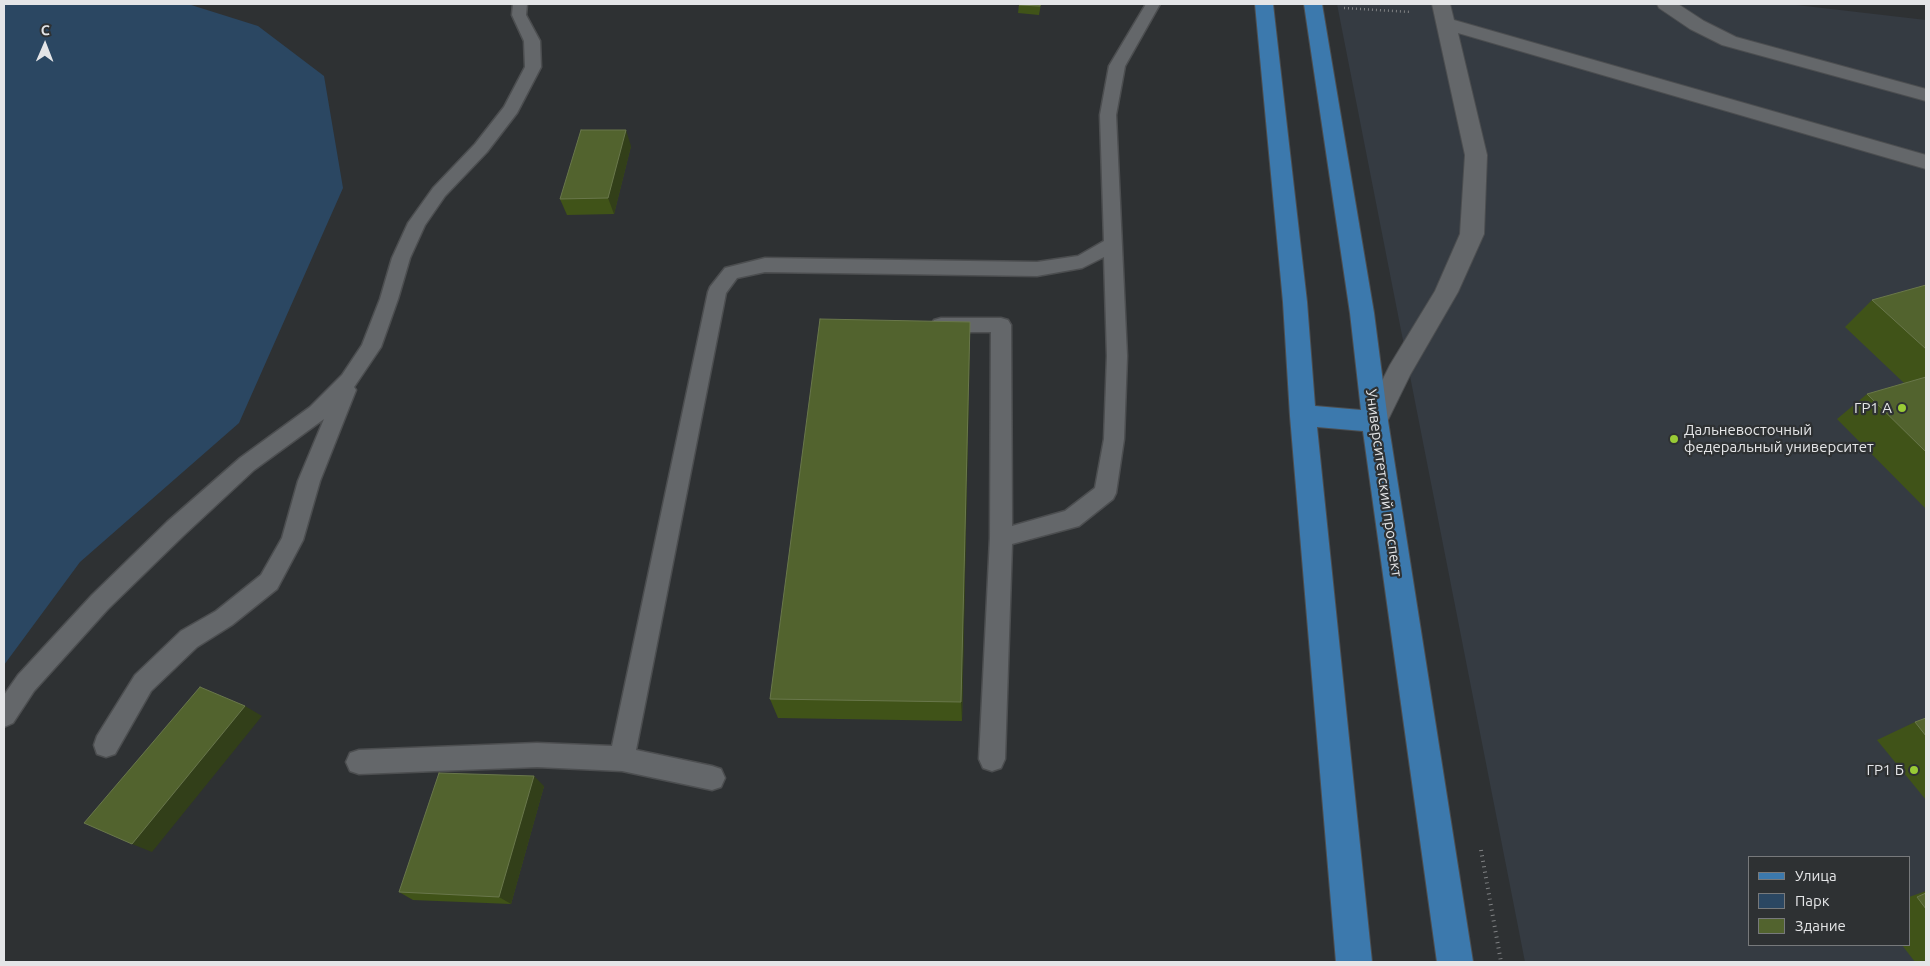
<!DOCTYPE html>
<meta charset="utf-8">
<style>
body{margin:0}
#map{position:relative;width:1930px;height:966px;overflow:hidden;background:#2e3133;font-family:Ubuntu,sans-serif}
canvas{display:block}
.frame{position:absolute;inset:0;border:5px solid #e4e5e7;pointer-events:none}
.legend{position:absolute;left:1748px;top:856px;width:162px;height:90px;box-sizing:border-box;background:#2e3133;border:1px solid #77797b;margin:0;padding:6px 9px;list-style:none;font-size:15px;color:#e4e5e7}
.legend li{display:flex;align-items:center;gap:10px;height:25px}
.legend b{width:25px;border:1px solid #77797b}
.north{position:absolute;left:20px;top:20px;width:50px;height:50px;-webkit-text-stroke:4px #2e3133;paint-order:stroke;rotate:1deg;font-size:14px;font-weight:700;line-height:20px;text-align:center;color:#e4e5e7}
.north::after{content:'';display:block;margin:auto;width:18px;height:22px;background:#e4e5e7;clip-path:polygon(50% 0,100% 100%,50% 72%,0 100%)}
</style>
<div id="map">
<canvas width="1930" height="966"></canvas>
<div class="frame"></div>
<ul class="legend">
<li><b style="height:6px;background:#3c79ad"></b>Улица</li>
<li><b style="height:14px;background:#2b4762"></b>Парк</li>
<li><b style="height:14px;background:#52632e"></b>Здание</li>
</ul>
<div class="north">С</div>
</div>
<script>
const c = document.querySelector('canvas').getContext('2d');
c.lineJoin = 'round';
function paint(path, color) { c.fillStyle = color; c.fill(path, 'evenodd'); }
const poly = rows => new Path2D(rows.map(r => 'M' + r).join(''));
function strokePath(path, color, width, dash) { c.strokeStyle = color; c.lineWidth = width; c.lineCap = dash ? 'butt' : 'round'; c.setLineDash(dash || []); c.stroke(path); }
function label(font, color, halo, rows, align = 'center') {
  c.font = font + ' Ubuntu,sans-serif'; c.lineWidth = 4.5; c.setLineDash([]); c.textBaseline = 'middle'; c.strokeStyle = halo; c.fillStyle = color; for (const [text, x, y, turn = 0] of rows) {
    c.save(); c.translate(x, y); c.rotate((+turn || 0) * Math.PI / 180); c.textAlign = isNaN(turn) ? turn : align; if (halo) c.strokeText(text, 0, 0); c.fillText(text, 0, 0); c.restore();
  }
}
paint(poly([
 [1337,4,1788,4,1926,20,1926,962,1525,962],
 [1749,857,1909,857,1909,945,1749,945]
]), '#353b42');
paint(poly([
 [4,4,188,4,258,26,324,76,343,188,239,423,80,562,4,665]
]), '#2b4762');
const lane = poly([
 [513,4,527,4,526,15,540,41,541,67,517,113,487,152,445,196,425,225,410,258,398,299,381,347,354,387,356,390,320,481,303,540,277,589,232,625,197,647,151,691,115,754,106,757,97,754,94,745,97,736,135,675,181,631,216,611,261,575,282,538,298,481,324,419,254,470,183,536,108,609,34,691,13,723,4,727,4,695,18,675,92,595,167,522,240,458,310,407,342,375,362,345,380,299,392,258,408,223,433,188,475,144,504,107,525,67,524,41,512,15,513,4],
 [1146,4,1160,4,1125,66,1116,115,1127,356,1124,439,1116,493,1113,499,1079,526,1012,544,1005,759,1001,768,992,771,983,768,979,759,990,538,991,332,941,332,934,330,931,325,934,320,941,318,1001,318,1008,320,1011,325,1012,526,1065,511,1095,488,1104,439,1107,356,1104,257,1082,268,1037,276,765,272,737,278,726,293,636,750,712,766,721,769,725,778,721,787,712,790,622,771,537,767,359,774,350,771,346,762,350,753,359,750,537,743,612,746,708,292,710,287,725,268,765,258,1037,262,1078,256,1104,241,1100,115,1109,66,1146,4]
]);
const street = poly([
 [1432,4,1450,4,1454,20,1926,155,1926,169,1458,33,1487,155,1484,234,1458,292,1410,375,1384,428,1375,432,1366,428,1362,421,1390,365,1435,291,1460,234,1465,155,1432,4],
 [1657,4,1678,4,1704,21,1736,37,1926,89,1926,101,1722,45,1690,29,1659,8,1657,4]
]);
const primary = poly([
 [1255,4,1273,4,1307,302,1315,406,1361,410,1350,313,1304,4,1322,4,1374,313,1388,421,1473,962,1437,962,1363,431,1317,427,1372,962,1336,962,1290,416,1283,302,1255,4]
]);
strokePath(lane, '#4c4e50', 3);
strokePath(street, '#4c4e50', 2);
strokePath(primary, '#4c4e50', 2);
strokePath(poly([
 [1344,8,1411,12]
]), '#7f8183', 2.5, [1, 3]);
strokePath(poly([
 [1481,850,1501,962]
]), '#7f8183', 4, [1, 4.5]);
paint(lane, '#64676a');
paint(street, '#64676a');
paint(primary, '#3c79ad');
paint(poly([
 [1019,4,1041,4,1039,15,1018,13],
 [631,146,614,214,567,215,560,199],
 [1926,285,1926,509,1837,419,1867,394,1904,383,1845,327,1872,300],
 [970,322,962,721,778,718,770,699],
 [1926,718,1926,800,1877,740,1915,722],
 [544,786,511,904,413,900,399,892],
 [1926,891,1926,962,1915,962,1902,945,1909,945,1909,897]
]), '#405318');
paint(poly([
 [626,130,631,146,614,214,608,198],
 [970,322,970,348,962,721,961,702],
 [245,706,262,716,152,852,132,844],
 [534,776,544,786,511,904,499,897]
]), '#323f19');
const building = poly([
 [1019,4,1040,4,1040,6,1019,5,1019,4],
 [581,130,626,130,608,198,560,199,581,130],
 [1926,285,1926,349,1872,300,1926,285],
 [820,319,970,322,961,702,770,699,820,319],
 [1926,377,1926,452,1867,394,1926,377],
 [200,687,245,706,132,844,84,823,200,687],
 [1926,718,1926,736,1915,722,1926,718],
 [439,773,534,776,499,897,399,892,439,773],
 [1926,893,1926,909,1917,897,1926,893]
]);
paint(building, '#52632e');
strokePath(building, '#69774b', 1);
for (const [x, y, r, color] of [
 [1902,408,5,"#99cb36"],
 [1674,439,5,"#99cb36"],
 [1914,770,5,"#99cb36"]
]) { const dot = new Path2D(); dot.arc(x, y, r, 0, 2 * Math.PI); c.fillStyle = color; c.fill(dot); strokePath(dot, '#2e3133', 2); }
label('15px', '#e4e5e7', '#2e3133', [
 ["ГР1 А",1892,408],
 ["Дальневосточный",1684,430,"left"],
 ["федеральный университет",1684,447,"left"],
 ["ГР1 Б",1904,770]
], 'right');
label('15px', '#e4e5e7', '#2e3133', [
 ["Университетский проспект",1384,483,82]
]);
</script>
